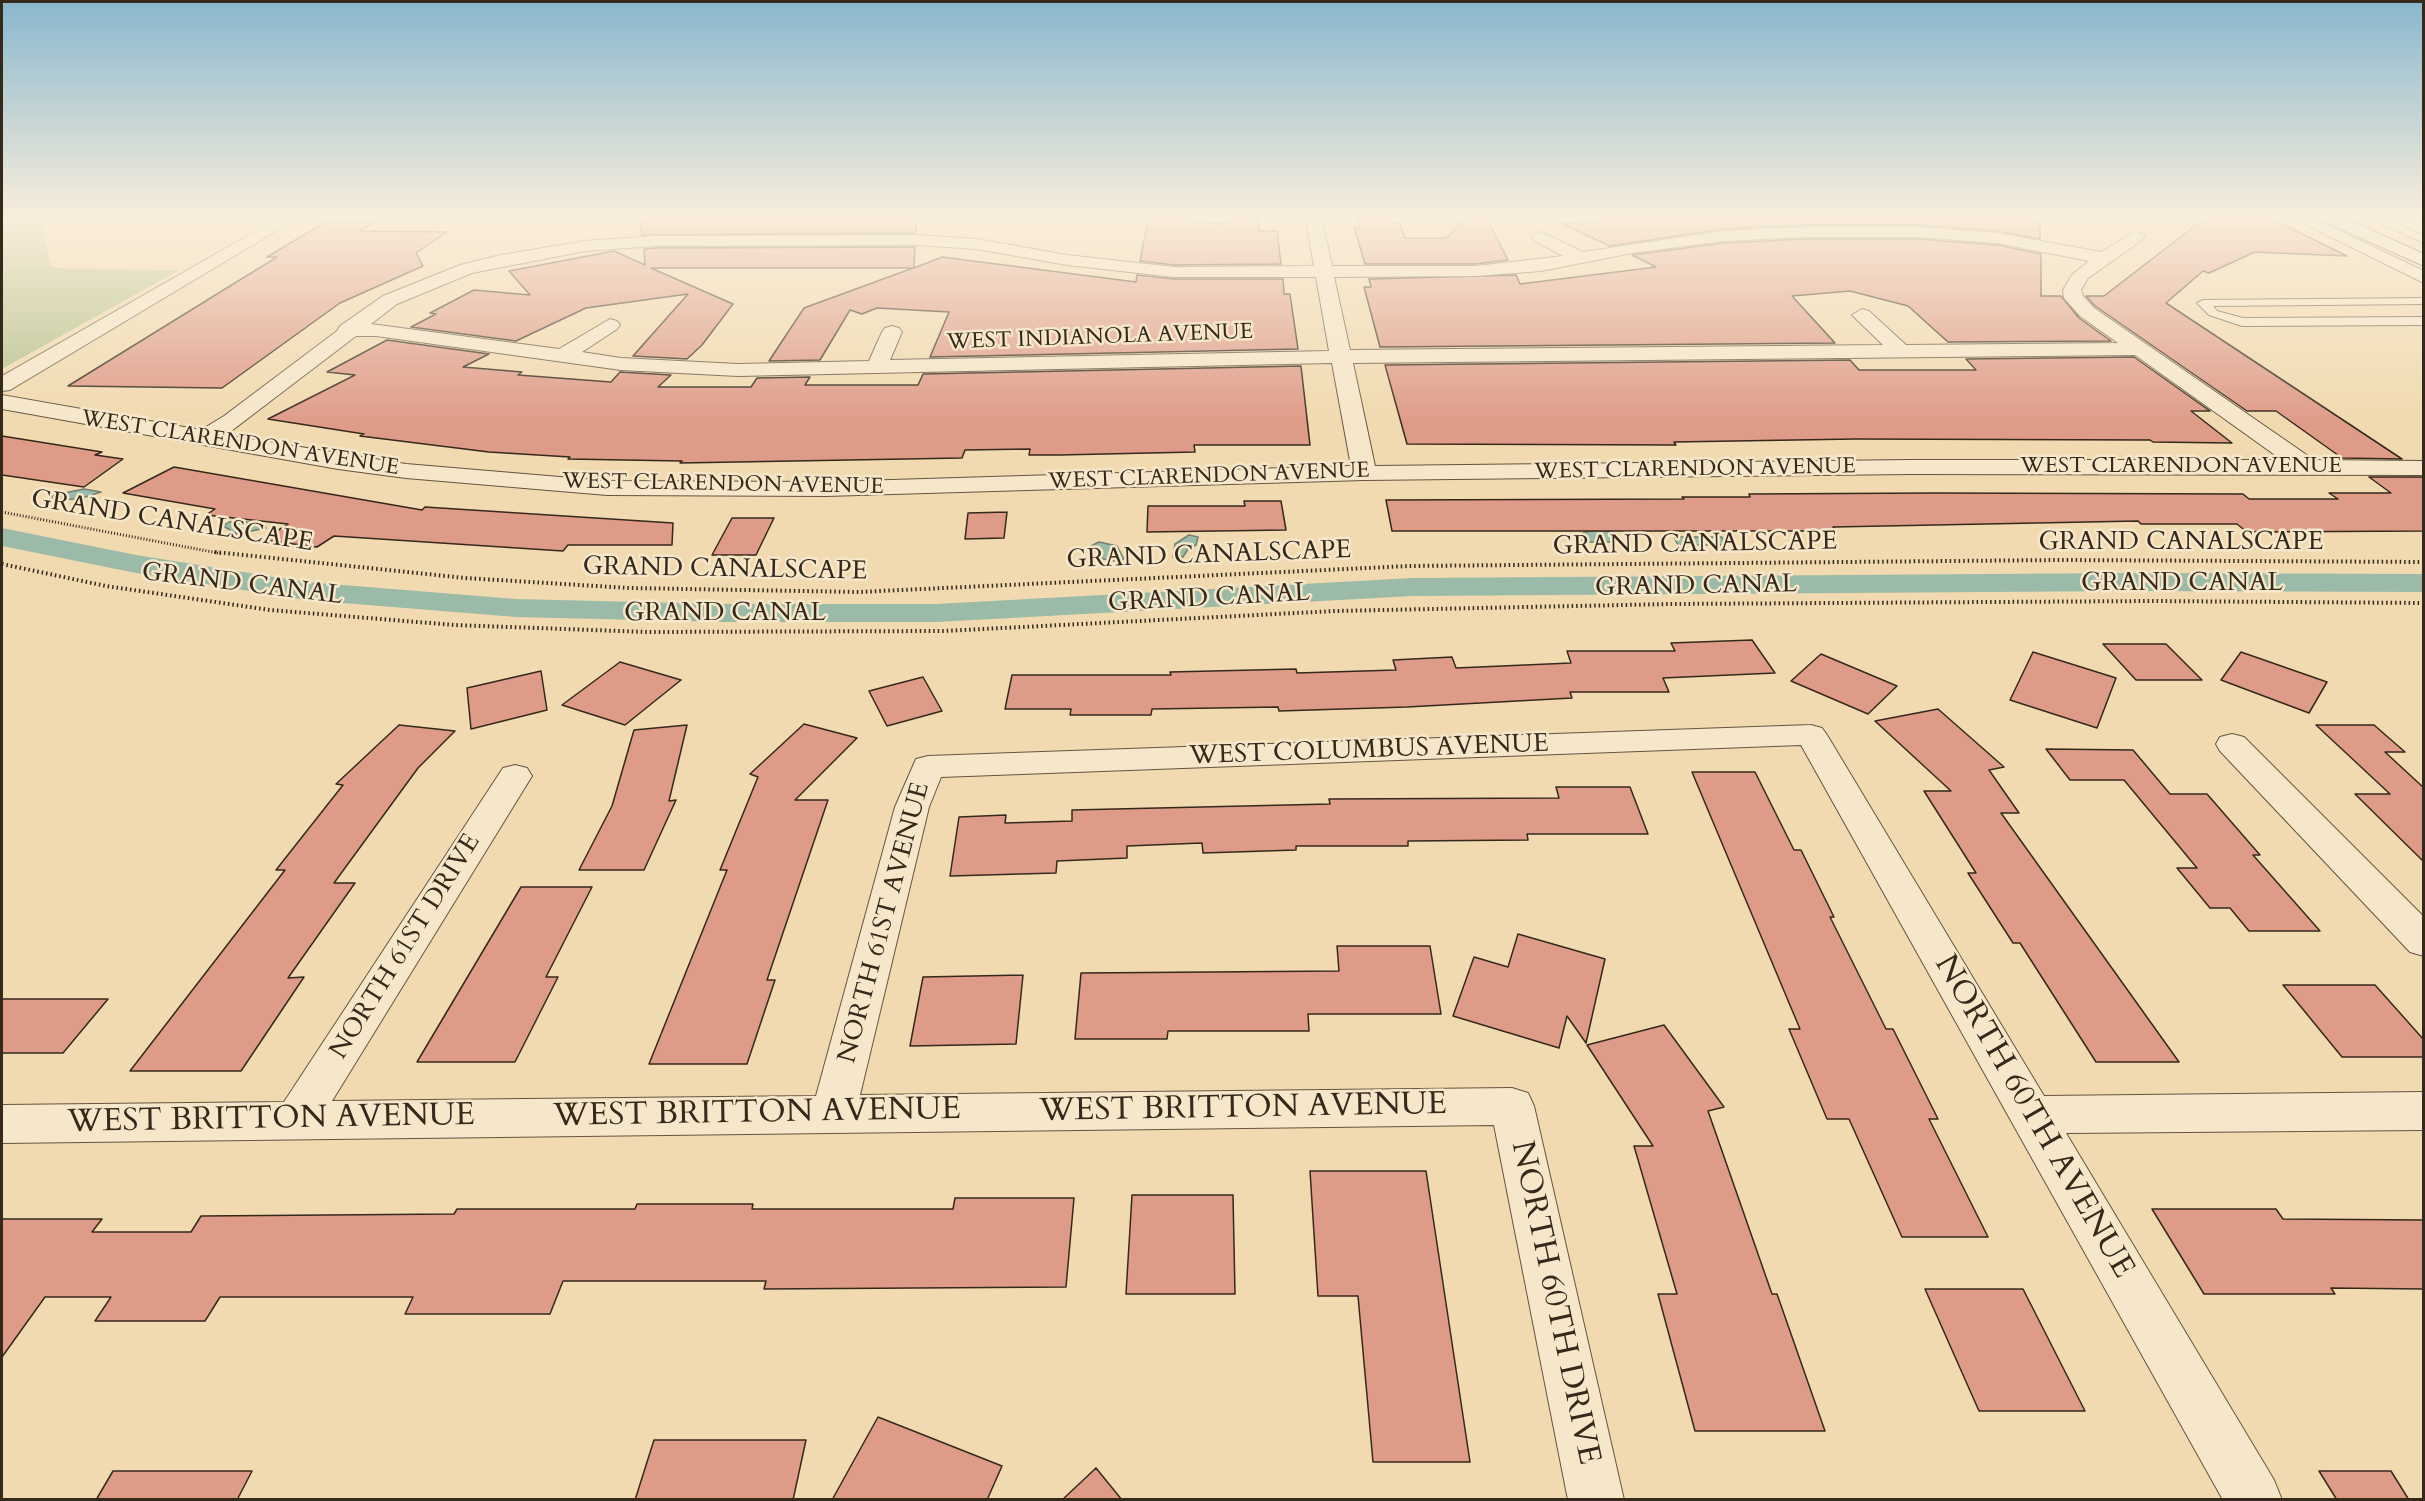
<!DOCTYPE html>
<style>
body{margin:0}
#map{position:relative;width:2425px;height:1501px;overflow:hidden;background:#f1daaf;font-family:Cardo,serif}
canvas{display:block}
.frame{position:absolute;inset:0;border:3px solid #35291c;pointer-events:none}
</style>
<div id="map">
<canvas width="2425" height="1501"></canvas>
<div class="frame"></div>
</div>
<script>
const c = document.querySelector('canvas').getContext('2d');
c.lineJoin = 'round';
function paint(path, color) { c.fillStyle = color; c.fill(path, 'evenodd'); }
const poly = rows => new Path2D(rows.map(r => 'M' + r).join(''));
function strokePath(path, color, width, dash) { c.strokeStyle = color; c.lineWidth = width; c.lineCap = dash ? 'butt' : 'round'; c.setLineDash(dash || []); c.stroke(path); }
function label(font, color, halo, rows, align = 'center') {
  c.font = font + ' Cardo,serif'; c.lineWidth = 5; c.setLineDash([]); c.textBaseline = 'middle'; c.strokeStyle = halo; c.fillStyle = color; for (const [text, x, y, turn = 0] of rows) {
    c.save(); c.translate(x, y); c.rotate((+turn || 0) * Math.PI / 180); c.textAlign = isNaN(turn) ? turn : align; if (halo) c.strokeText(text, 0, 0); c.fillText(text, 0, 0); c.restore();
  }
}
paint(poly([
 [2,215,39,215,51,266,70,269,179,270,2,369]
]), '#b6c18e');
const water = poly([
 [84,489,101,492,79,499,48,500,54,495,84,489],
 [229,522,251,522,263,524,266,528,237,534,223,526,229,522],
 [1595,530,1611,532,1617,539,1612,542,1583,542,1574,538,1574,535,1595,530],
 [1189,535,1198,537,1196,545,1188,549,1183,557,1173,557,1175,544,1189,535],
 [1674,537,1722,537,1726,545,1678,545,1674,537],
 [1099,542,1117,546,1124,559,1116,561,1103,559,1091,546,1099,542]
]);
paint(water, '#9bbba8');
strokePath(water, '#728170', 1.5);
paint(poly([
 [2,528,136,555,306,582,516,599,723,604,937,604,1413,578,2134,573,2424,574,2424,592,2134,591,1413,596,937,622,723,622,516,617,306,600,136,573,2,546,2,528]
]), '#9bbba8');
const building = poly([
 [799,215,917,217,916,233,642,235,640,216,799,215],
 [1149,215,1225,224,1224,215,1257,215,1259,231,1277,231,1281,264,1174,265,1140,261,1149,215],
 [1645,215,1978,215,2040,221,2040,239,1997,231,1918,225,1806,225,1723,229,1610,246,1562,224,1645,215],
 [2209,215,2264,215,2347,256,2255,252,2209,273,2203,271,2166,303,2402,459,2342,458,2276,411,2247,411,2095,306,2086,296,2104,296,2209,215],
 [1468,217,1487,219,1508,260,1476,264,1365,264,1354,227,1360,227,1357,219,1392,219,1393,223,1400,223,1405,238,1446,238,1468,217],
 [327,221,375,221,359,231,447,232,416,253,423,266,340,303,222,388,68,386,277,257,267,257,327,221],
 [1806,239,1918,239,1997,245,2041,254,2041,296,2061,296,2079,318,2111,341,1948,342,1908,306,1850,291,1792,296,1835,343,1380,347,1364,287,1371,287,1369,279,1516,275,1520,284,1656,267,1632,255,1723,243,1806,239],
 [915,247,914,268,942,257,1136,282,1137,275,1174,279,1283,279,1284,294,1290,294,1298,349,930,357,949,312,877,308,862,314,850,310,820,360,769,361,804,308,913,268,651,268,733,304,702,345,687,359,633,356,688,294,586,308,516,341,411,327,436,314,430,313,474,290,530,295,509,271,614,251,645,265,644,249,656,248,915,247],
 [387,340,489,354,463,367,522,372,518,375,611,382,620,372,671,375,658,387,751,387,757,378,810,377,805,385,918,385,923,374,1301,366,1310,445,1194,445,1195,452,1059,455,1029,455,1030,449,965,450,962,458,680,463,682,461,568,459,570,457,489,452,360,436,364,434,268,419,355,375,327,372,387,340],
 [2134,357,2210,411,2191,411,2232,443,2153,442,2150,440,1855,439,1674,442,1676,445,1407,444,1385,365,1850,360,1859,370,1976,370,1966,359,2134,357],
 [2,436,102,452,95,455,123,459,84,487,2,475,2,436],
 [174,467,422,510,425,507,673,523,672,545,568,545,563,551,334,536,317,547,263,540,288,524,206,515,215,509,123,493,174,467],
 [2369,477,2424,477,2424,531,2247,532,2237,524,2141,524,2138,521,1833,527,1836,531,1392,531,1386,500,1684,499,1682,497,1750,497,1749,494,1934,493,2243,494,2249,499,2338,499,2329,493,2391,493,2369,477],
 [1244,501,1281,501,1286,530,1147,532,1148,506,1245,506,1244,501],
 [1007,512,1004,538,965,539,968,513,1007,512],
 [732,518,774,518,756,555,712,555,732,518],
 [1752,640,1775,673,1663,678,1669,692,1570,692,1572,698,1407,707,1279,711,1278,707,1152,709,1151,715,1070,715,1071,709,1005,709,1012,675,1171,675,1170,672,1296,669,1297,673,1396,670,1393,660,1452,657,1456,668,1571,663,1567,651,1675,651,1671,643,1752,640],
 [2103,644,2166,644,2202,680,2136,680,2103,644],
 [2033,652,2116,678,2097,728,2010,700,2033,652],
 [2241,652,2327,682,2309,713,2221,680,2241,652],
 [1821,654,1897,686,1868,714,1791,681,1821,654],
 [620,662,681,680,625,725,562,705,620,662],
 [541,671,547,710,471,729,467,688,541,671],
 [923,677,942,711,887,726,869,691,923,677],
 [1938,709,2004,767,1989,770,2019,813,2001,813,2179,1062,2096,1062,2020,943,2013,943,1968,873,1976,873,1924,791,1951,791,1875,721,1938,709],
 [804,724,857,738,795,800,828,800,767,980,775,980,747,1064,649,1064,727,870,720,870,758,777,750,774,804,724],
 [399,725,455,731,418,768,334,883,355,883,288,978,304,977,241,1071,130,1071,285,870,276,870,343,785,336,784,399,725],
 [687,725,669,801,676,800,644,870,579,870,612,806,634,730,687,725],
 [2316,725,2374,725,2405,752,2385,752,2424,788,2424,862,2355,794,2390,794,2316,725],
 [2046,749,2133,750,2170,794,2207,794,2260,855,2253,855,2320,931,2249,931,2230,908,2210,908,2177,868,2197,868,2124,780,2070,780,2046,749],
 [1692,772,1755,772,1794,850,1801,850,1834,917,1830,917,1886,1029,1893,1029,1938,1119,1929,1119,1988,1237,1902,1237,1849,1119,1827,1119,1789,1029,1800,1029,1692,772],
 [1556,787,1630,787,1648,834,1527,834,1528,840,1408,841,1408,846,1296,846,1296,850,1203,853,1202,843,1127,846,1127,858,1057,861,1056,873,950,876,959,817,1006,815,1005,823,1072,821,1072,810,1330,804,1329,799,1559,798,1556,787],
 [521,887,592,887,546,977,558,977,515,1062,417,1062,521,887],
 [1518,934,1605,959,1586,1043,1567,1016,1559,1048,1453,1016,1474,957,1508,967,1518,934],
 [1337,946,1430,946,1441,1014,1308,1014,1309,1031,1168,1031,1167,1039,1075,1039,1081,973,1339,971,1337,946],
 [1023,975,1016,1044,910,1046,923,977,1023,975],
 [2283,985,2375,985,2424,1040,2424,1057,2342,1057,2283,985],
 [2,999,108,999,63,1053,2,1053,2,999],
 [1664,1025,1724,1107,1708,1111,1772,1294,1777,1294,1825,1431,1695,1431,1658,1294,1677,1294,1634,1146,1653,1146,1587,1045,1664,1025],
 [1310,1171,1426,1171,1470,1462,1373,1462,1358,1296,1318,1296,1310,1171],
 [1132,1195,1233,1195,1235,1294,1126,1294,1132,1195],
 [955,1198,1074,1198,1066,1287,764,1289,766,1281,563,1281,550,1314,405,1314,413,1297,220,1297,205,1321,95,1321,111,1297,45,1297,2,1357,2,1219,102,1219,92,1232,191,1232,201,1216,454,1214,457,1209,635,1209,637,1204,753,1204,752,1209,953,1209,955,1198],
 [2152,1209,2276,1209,2283,1219,2424,1220,2424,1289,2331,1288,2335,1294,2204,1294,2152,1209],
 [1925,1289,2023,1289,2085,1411,1979,1411,1925,1289],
 [878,1417,1002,1466,987,1500,832,1500,878,1417],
 [654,1440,806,1440,793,1500,635,1500,654,1440],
 [1096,1468,1122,1500,1062,1500,1096,1468],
 [113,1471,252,1471,237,1500,96,1500,113,1471],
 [2319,1471,2391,1471,2409,1500,2337,1500,2319,1471]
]);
paint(building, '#de9b88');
strokePath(building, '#35291c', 1.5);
const service = poly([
 [2368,215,2377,215,2424,236,2424,243,2369,218,2368,215],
 [2424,298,2424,304,2213,306,2217,311,2243,318,2424,317,2424,325,2242,326,2209,315,2197,303,2203,300,2424,298]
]);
const minor = poly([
 [1305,215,1321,215,1332,266,1476,266,1563,256,1535,241,1532,237,1535,233,1541,232,1583,252,1723,231,1806,227,1918,227,1997,233,2101,252,2136,231,2145,236,2142,240,2088,278,2081,290,2083,296,2094,308,2314,460,2424,461,2424,475,1911,474,1364,480,826,496,607,495,406,478,338,469,2,409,2,395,201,430,224,416,337,331,340,326,383,296,460,265,501,255,585,241,656,236,917,235,977,239,1067,255,1174,267,1314,266,1305,215],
 [1806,237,1918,237,1997,243,2089,261,2072,275,2063,290,2064,298,2080,316,2118,343,1906,345,1869,311,1862,309,1852,315,1883,345,1350,350,1334,277,1476,276,1541,271,1632,253,1723,241,1806,237],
 [917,245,977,249,1067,265,1174,277,1316,277,1329,351,890,360,902,332,899,328,892,326,885,328,882,332,869,361,738,364,621,358,582,352,617,329,620,325,617,321,610,319,559,349,371,324,397,304,472,273,585,251,656,246,917,245],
 [356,336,376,336,621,370,738,376,1332,363,1351,466,826,482,607,481,406,464,226,435,356,336],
 [2135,355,2282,460,1911,460,1375,466,1353,363,2135,355],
 [2286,215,2306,215,2424,271,2424,283,2286,215],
 [1811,725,1822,728,1827,735,2044,1096,2424,1092,2424,1130,2066,1133,2274,1480,2282,1500,2223,1500,1801,745,941,777,929,807,860,1095,1512,1088,1528,1093,1534,1106,1624,1500,1568,1500,1494,1125,2,1143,2,1105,284,1102,503,768,515,765,527,768,532,776,332,1101,816,1096,895,807,916,759,928,756,1811,725],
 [2232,734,2244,737,2424,917,2424,956,2410,952,2220,751,2216,744,2220,737,2232,734]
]);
const tertiary = poly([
 [284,215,303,215,10,390,2,391,2,376,284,215]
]);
const secondary = poly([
 [2317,215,2338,215,2424,254,2424,266,2319,219,2317,215]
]);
strokePath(service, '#645541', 2);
strokePath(minor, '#645541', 2);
strokePath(tertiary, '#645541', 2);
strokePath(secondary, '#35291c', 2);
strokePath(poly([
 [2,512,223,554]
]), '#35291c', 3, [1, 2]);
strokePath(poly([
 [215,552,465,578,629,588,859,592,1409,566,2062,560,2424,562],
 [2,564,106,586,270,610,454,625,647,632,944,631,1335,611,1671,604,2152,601,2424,603]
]), '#35291c', 4, [1.5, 3]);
paint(service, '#f6e7cb');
paint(minor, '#f6e7cb');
paint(tertiary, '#f6e7cb');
paint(secondary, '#f6e7cb');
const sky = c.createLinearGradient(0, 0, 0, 425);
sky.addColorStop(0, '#89b7ce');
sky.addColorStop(0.51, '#f9eedb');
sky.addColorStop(1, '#f9eedb00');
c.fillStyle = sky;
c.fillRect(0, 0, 2425, 425);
label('22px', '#35291c', '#f6e7cb', [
 ["WEST INDIANOLA AVENUE",1100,338,-2],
 ["WEST CLARENDON AVENUE",240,444,9],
 ["WEST CLARENDON AVENUE",2181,467],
 ["WEST CLARENDON AVENUE",1695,470,-1],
 ["WEST CLARENDON AVENUE",1209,477,-2],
 ["WEST CLARENDON AVENUE",723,485,1]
]);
label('26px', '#35291c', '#f6e7cb', [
 ["GRAND CANALSCAPE",172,522,9],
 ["GRAND CANALSCAPE",2181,543],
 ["GRAND CANALSCAPE",1695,545,-1],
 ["GRAND CANALSCAPE",1209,556,-2],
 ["GRAND CANALSCAPE",725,570,1],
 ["GRAND CANAL",2182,584],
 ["GRAND CANAL",242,585,7],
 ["GRAND CANAL",1696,587,-1],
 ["GRAND CANAL",1209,599,-3],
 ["GRAND CANAL",725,614],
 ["WEST COLUMBUS AVENUE",1369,751,-2],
 ["NORTH 61ST AVENUE",885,923,-75],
 ["NORTH 61ST DRIVE",406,947,-58]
]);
label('32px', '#35291c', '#f6e7cb', [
 ["WEST BRITTON AVENUE",1243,1109,-1],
 ["WEST BRITTON AVENUE",757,1114,-1],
 ["NORTH 60TH AVENUE",2033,1117,60],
 ["WEST BRITTON AVENUE",271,1120,-1],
 ["NORTH 60TH DRIVE",1554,1303,78]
]);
</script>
